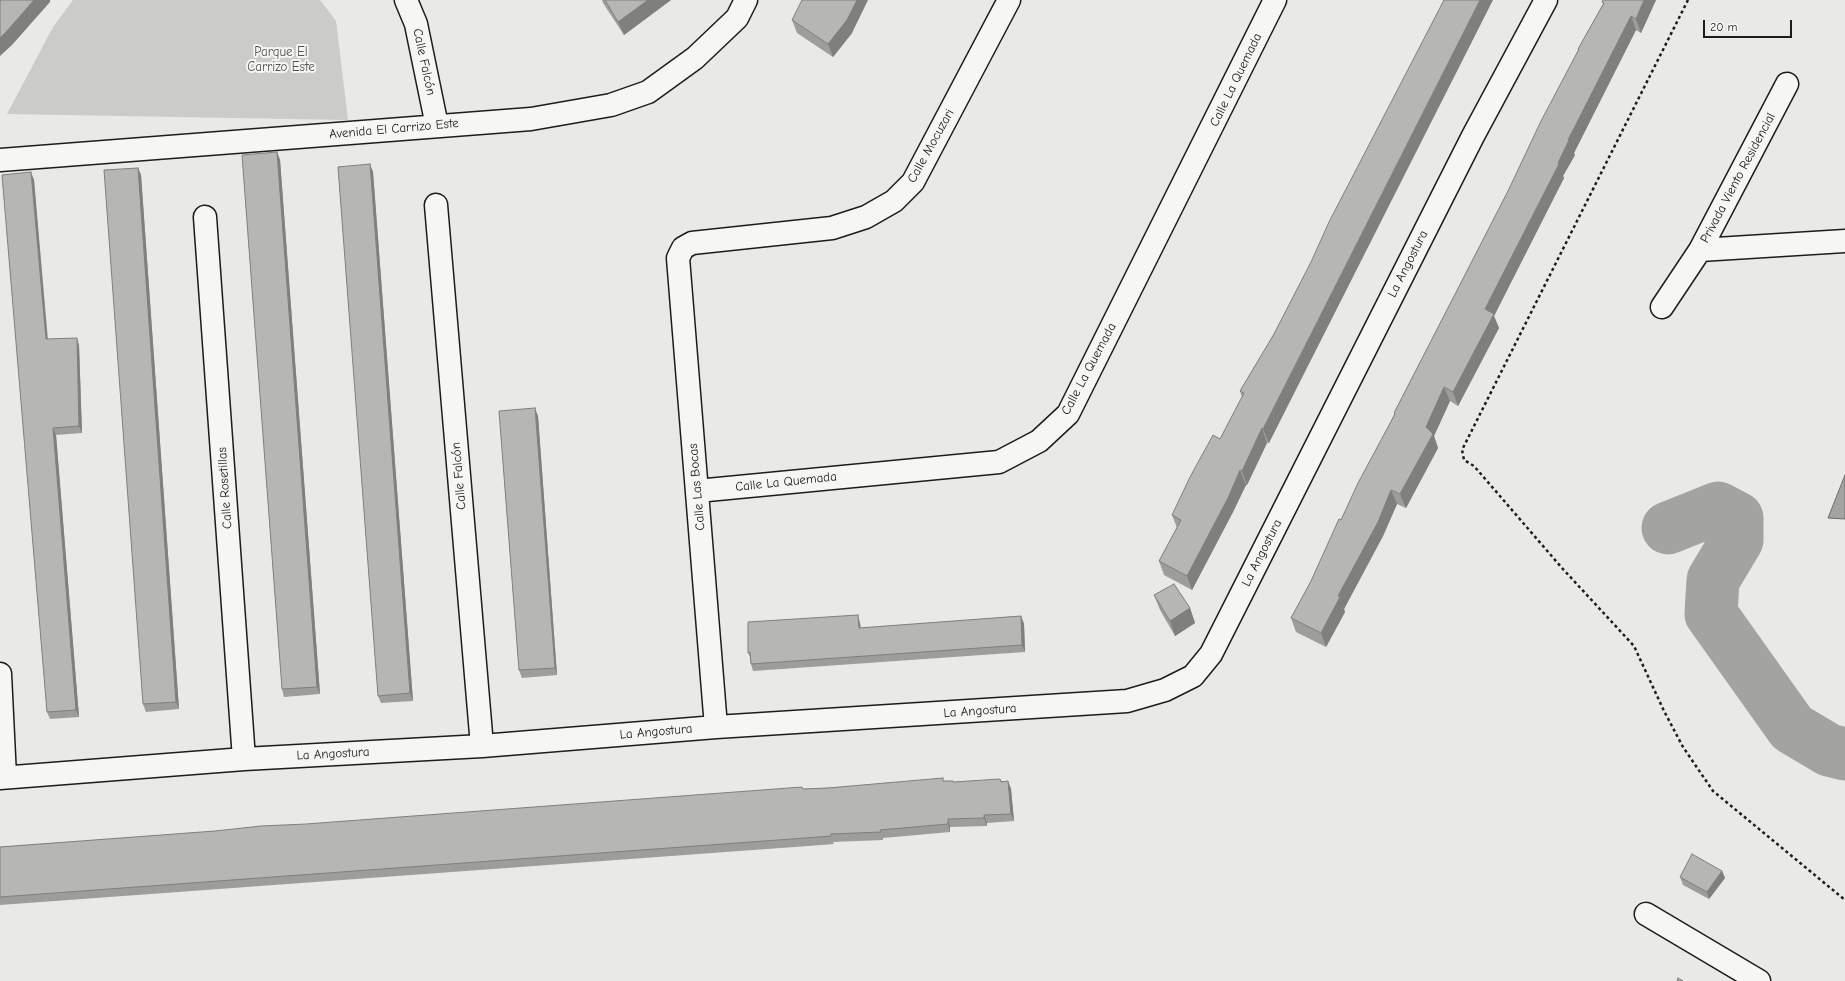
<!DOCTYPE html>
<meta charset="utf-8">
<style>
body{margin:0}
#map{position:relative;width:1845px;height:981px;overflow:hidden;background:#e9e9e5;font-family:"Comic Neue",sans-serif}
canvas{display:block}
.scale{position:absolute;left:1703px;top:20px;width:89px;height:18px;box-sizing:border-box;border:2px solid #1c1c1c;border-top:0;padding-left:5px;font-size:12px;line-height:14px;white-space:nowrap;color:#1c1c1c;-webkit-text-stroke:3px #f6f6f2;paint-order:stroke}
</style>
<div id="map">
<canvas width="1845" height="981"></canvas>
<div class="scale">20 m</div>
</div>
<script>
const c = document.querySelector('canvas').getContext('2d');
c.lineJoin = 'round';
function paint(path, color) { c.fillStyle = color; c.fill(path, 'evenodd'); }
const poly = rows => new Path2D(rows.map(r => 'M' + r).join(''));
function strokePath(path, color, width, dash) { c.strokeStyle = color; c.lineWidth = width; c.lineCap = dash ? 'butt' : 'round'; c.setLineDash(dash || []); c.stroke(path); }
function label(font, color, halo, rows, align = 'center') {
  c.font = font + ' "Comic Neue",sans-serif'; c.lineWidth = 4; c.setLineDash([]); c.textBaseline = 'middle'; c.strokeStyle = halo; c.fillStyle = color; for (const [text, x, y, turn = 0] of rows) {
    c.save(); c.translate(x, y); c.rotate((+turn || 0) * Math.PI / 180); c.textAlign = isNaN(turn) ? turn : align; if (halo) c.strokeText(text, 0, 0); c.fillText(text, 0, 0); c.restore();
  }
}
paint(poly([
 [73,0,320,0,336,21,348,120,7,114,53,27]
]), '#cbcbc7');
const water = poly([
 [1845,475,1845,519,1828,518,1845,475]
]);
paint(water, '#a3a3a1');
strokePath(water, '#6d6d6c', 1);
strokePath(poly([
 [1668,528,1718,508,1737,518,1737,540,1713,580,1711,614,1792,728,1829,750,1845,754]
]), '#a3a3a1', 53);
const street = poly([
 [406,0,416,24,437,126],
 [0,160,531,119,611,105,648,92,695,58,737,18,746,0],
 [436,205,482,746],
 [205,217,244,759],
 [1700,250,1845,241],
 [1662,307,1700,250,1787,84],
 [697,491,999,462,1039,441,1068,414,1275,0],
 [0,674,5,777],
 [716,727,678,258,683,248,692,243,832,228,866,217,894,201,913,182,1009,0],
 [0,778,244,759,482,746,716,727,1127,701,1165,690,1193,676,1211,654,1473,136,1546,0],
 [1646,914,1759,981]
]);
strokePath(street, '#1c1c1c', 25);
strokePath(poly([
 [1688,0,1462,450,1464,460,1474,466,1562,568,1634,646,1664,711,1683,747,1713,791,1845,900]
]), '#1c1c1c', 2.5, [3, 3]);
strokePath(street, '#f6f6f2', 22);
paint(poly([
 [602,0,671,0,624,35,603,3],
 [1656,0,1641,33,1636,30,1574,153,1575,155,1563,176,1564,178,1494,316,1499,328,1458,406,1450,401,1434,436,1438,448,1406,508,1397,504,1383,536,1344,609,1345,612,1326,647,1296,632,1291,618,1311,581,1341,520,1394,415,1394,413,1508,191,1578,50,1578,49,1603,4,1602,2],
 [792,20,852,33,833,57,797,33],
 [277,152,280,160,320,694,284,697,282,689],
 [138,168,141,175,179,709,146,712,143,704],
 [373,172,413,701,381,703,378,696],
 [34,180,48,339,79,345,82,433,56,435,79,717,50,719,47,712],
 [1311,262,1269,443,1267,443,1247,485,1246,485,1233,512,1192,590,1164,575,1159,561,1177,528,1172,515,1220,439,1242,397,1240,391,1274,334],
 [538,416,557,675,522,678,519,670],
 [1154,595,1190,608,1195,623,1175,636,1160,610],
 [1021,616,1024,624,1025,652,753,671,751,664,750,657,748,653,860,623,861,628],
 [953,781,954,782,1008,781,1011,789,1014,821,987,823,987,826,950,827,950,832,883,838,883,840,833,842,834,844,808,846,0,905,0,847,803,789],
 [1722,871,1725,878,1709,899,1683,885,1680,877]
]), '#9d9d9a');
paint(poly([
 [34,0,50,0,50,2,12,45,0,56,0,38],
 [648,0,671,0,624,35,618,22],
 [857,0,868,0,852,33,833,57,828,44],
 [1480,0,1493,0,1269,443,1263,429],
 [1644,0,1656,0,1641,33,1636,19],
 [1631,16,1636,30,1574,153,1575,155,1563,176,1564,178,1494,316,1499,328,1458,406,1453,392,1485,309,1558,163,1568,140],
 [277,152,280,160,320,694,317,687],
 [370,164,373,172,413,701,410,693],
 [138,168,141,175,179,709,176,702],
 [31,172,34,180,48,347,46,339],
 [77,338,79,345,82,433,79,426],
 [1444,387,1450,401,1434,436,1438,448,1406,508,1400,494,1426,427],
 [535,408,538,416,557,675,555,668],
 [53,428,56,435,79,717,76,710],
 [1262,428,1267,443,1247,485,1242,471],
 [1240,470,1246,485,1233,512,1192,590,1187,576],
 [1391,490,1397,504,1383,536,1344,609,1345,612,1326,647,1321,633,1338,596],
 [1190,608,1195,623,1175,636,1170,621],
 [858,615,860,623,861,635,859,628],
 [1021,616,1024,624,1025,652,1022,645],
 [1008,781,1011,789,1014,821,1011,814],
 [984,815,987,823,987,826,984,818],
 [948,819,950,827,950,832,948,824],
 [1722,871,1725,878,1709,899,1707,892]
]), '#7f7f7d');
const building = poly([
 [0,0,34,0,7,31,0,38,0,0],
 [605,0,648,0,618,22,605,0],
 [802,0,857,0,847,20,828,44,792,20,802,0],
 [1444,0,1480,0,1263,429,1262,428,1242,471,1240,470,1228,498,1187,576,1159,561,1181,520,1172,515,1190,477,1213,435,1220,439,1244,393,1240,391,1274,334,1311,262,1329,222,1444,0],
 [1603,0,1644,0,1636,19,1631,16,1568,140,1569,140,1558,163,1559,164,1485,309,1494,314,1453,392,1444,387,1426,427,1433,434,1400,494,1391,490,1378,522,1338,596,1340,597,1321,633,1291,618,1311,581,1339,519,1341,520,1358,483,1395,414,1394,413,1508,191,1541,121,1579,49,1578,49,1604,3,1602,2,1603,0],
 [277,152,317,687,282,689,242,155,277,152],
 [370,164,410,693,378,696,338,167,370,164],
 [138,168,176,702,143,704,104,170,138,168],
 [31,172,46,339,77,338,79,426,53,428,76,710,47,712,2,175,31,172],
 [535,408,555,668,519,670,499,411,535,408],
 [1174,584,1190,608,1170,621,1154,595,1174,584],
 [858,615,859,628,1021,616,1022,645,751,664,750,652,748,653,748,622,858,615],
 [943,778,943,781,953,781,953,782,1000,779,1001,782,1008,781,1011,814,984,815,984,818,948,819,948,824,880,830,881,832,831,834,831,836,805,838,0,897,0,847,215,831,261,826,306,824,802,787,803,789,828,788,943,778],
 [1692,854,1722,871,1707,892,1680,877,1692,854],
 [1678,978,1683,981,1677,981,1678,978]
]);
paint(building, '#b6b6b3');
strokePath(building, '#7f7f7d', 1);
label('13px', '#51514f', '#f6f6f2', [
 ["Parque El",281,52],
 ["Carrizo Este",281,67]
]);
label('13px', '#1c1c1c', '#f6f6f2', [
 ["Calle Falcón",424,62,78],
 ["Calle La Quemada",1236,80,-64],
 ["Avenida El Carrizo Este",394,129,-5],
 ["Calle Mocuzari",931,146,-61],
 ["Privada Viento Residencial",1738,178,-62],
 ["La Angostura",1408,264,-63],
 ["Calle La Quemada",1089,369,-62],
 ["Calle Falcón",459,476,-95],
 ["Calle La Quemada",786,482,-6],
 ["Calle Las Bocas",697,487,-95],
 ["Calle Rosetillas",225,488,-94],
 ["La Angostura",1262,553,-63],
 ["La Angostura",980,711,-4],
 ["La Angostura",656,732,-5],
 ["La Angostura",333,754,-3]
]);
</script>
